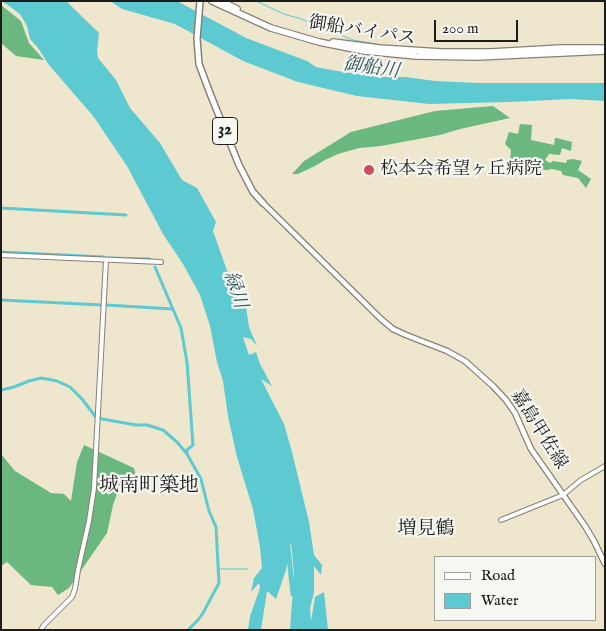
<!DOCTYPE html>
<meta charset="utf-8">
<style>
body{margin:0}
#map{position:relative;width:606px;height:631px;overflow:hidden;background:#efe6ce;font-family:"IM FELL English",serif}
canvas{display:block}
.frame{position:absolute;inset:0;border:2px solid #1c1c1c;pointer-events:none}
.legend{position:absolute;left:434px;top:556px;width:162px;height:65px;box-sizing:border-box;background:#f6f6f2;border:1px solid #9f9f9c;margin:0;padding:6px 9px;list-style:none;font-size:15px;color:#1c1c1c}
.legend li{display:flex;align-items:center;gap:10px;height:25px}
.legend b{width:25px;border:1px solid #9f9f9c}
.scale{position:absolute;left:434px;top:20px;width:84px;height:22px;box-sizing:border-box;border:2px solid #1c1c1c;border-top:0;padding-left:6px;font-size:15px;line-height:18px;white-space:nowrap;color:#1c1c1c;-webkit-text-stroke:4px #f6f6f2;paint-order:stroke}
</style>
<div id="map">
<canvas width="606" height="631"></canvas>
<div class="frame"></div>
<ul class="legend">
<li><b style="height:6px;background:#fff"></b>Road</li>
<li><b style="height:14px;background:#5dcad2"></b>Water</li>
</ul>
<div class="scale">200 m</div>
</div>
<script>
const c = document.querySelector('canvas').getContext('2d');
c.lineJoin = 'round';
function paint(path, color) { c.fillStyle = color; c.fill(path, 'evenodd'); }
const poly = rows => new Path2D(rows.map(r => 'M' + r).join(''));
function strokePath(path, color, width, dash) { c.strokeStyle = color; c.lineWidth = width; c.lineCap = dash ? 'butt' : 'round'; c.setLineDash(dash || []); c.stroke(path); }
function label(font, color, halo, rows, align = 'center') {
  c.font = font + ' "IM FELL English","Noto Serif JP",serif'; c.lineWidth = 4.5; c.setLineDash([]); c.textBaseline = 'middle'; c.strokeStyle = halo; c.fillStyle = color; for (const [text, x, y, turn = 0] of rows) {
    c.save(); c.translate(x, y); c.rotate((+turn || 0) * Math.PI / 180); c.textAlign = isNaN(turn) ? turn : align; if (halo) c.strokeText(text, 0, 0); c.fillText(text, 0, 0); c.restore();
  }
}
paint(poly([
 [1,5,21,21,29,43,44,60,16,56,1,43],
 [493,106,510,118,460,129,440,135,381,146,359,148,338,154,325,160,315,166,298,174,292,174,304,161,351,132,435,111],
 [520,124,532,125,531,140,554,145,555,138,557,138,572,142,571,151,562,148,560,155,549,154,545,160,550,163,553,161,566,163,567,160,573,159,582,161,578,170,591,179,586,188,578,178,563,175,561,171,552,169,547,170,534,169,523,167,517,163,510,163,511,150,505,144,509,132,518,134],
 [84,445,134,468,138,483,118,491,113,505,107,533,69,588,58,595,52,587,31,585,7,562,1,566,1,454,15,471,51,493,64,494,71,501,77,462]
]), '#6ab780');
paint(poly([
 [2,1,66,1,99,33,97,51,98,58,116,80,130,108,160,143,182,180,197,188,216,222,213,231,235,293,246,307,249,327,257,346,251,339,243,337,249,355,256,352,260,364,272,386,261,379,284,424,292,452,309,522,314,555,322,565,321,575,314,566,314,593,310,608,311,621,315,597,324,592,328,630,290,630,294,574,291,542,286,570,276,599,267,591,261,630,248,630,250,616,260,588,259,583,251,592,254,578,262,568,260,547,253,509,237,457,228,416,223,381,217,362,210,326,200,295,183,264,163,234,127,166,110,141,94,117,49,65,38,48,30,39,27,26,20,14],
 [110,1,177,1,246,38,307,61,316,67,337,71,380,77,405,77,435,81,478,83,605,83,605,101,571,99,509,102,429,104,357,96,298,82,243,61,175,24,122,9]
]), '#5dcad2');
strokePath(poly([
 [256,1,284,14,301,19,353,40,382,45,382,46],
 [380,79,382,55],
 [218,569,248,569]
]), '#5dcad2', 1);
strokePath(poly([
 [1,208,108,214],
 [110,214,126,215],
 [1,252,104,257],
 [108,258,150,259],
 [155,267,181,328,187,362,193,445,187,450,187,453],
 [1,300,102,305],
 [106,305,173,309],
 [1,390,14,387,29,381,41,378,57,381,70,387,82,399,95,416,102,419,136,425,147,425,163,430,177,442,187,454,201,479,209,511,216,527,219,583,203,613,198,620,188,630]
]), '#5dcad2', 3);
strokePath(poly([
 [288,548,293,594]
]), '#5dcad2', 5);
const tertiary = poly([
 [1,255,161,262],
 [501,520,563,495,581,480,605,466],
 [41,630,44,625,72,597,75,589,78,570,89,521,94,488,106,260]
]);
const secondary = poly([
 [263,203,381,319,393,329,406,335,447,351,465,361,493,386,506,400,515,413,531,449,585,526,594,541,605,564]
]);
const primary = poly([
 [200,1,197,39,199,64,211,96,239,165,253,192,263,203]
]);
const trunk = poly([
 [212,1,271,28,319,42,364,51,416,56,477,57,605,51],
 [221,1,237,9],
 [333,42,379,48,441,52,491,52,561,48,603,48]
]);
strokePath(tertiary, '#868175', 6);
strokePath(secondary, '#868175', 7);
strokePath(primary, '#868175', 8);
strokePath(trunk, '#868175', 8);
strokePath(tertiary, '#fff', 4);
strokePath(secondary, '#fff', 4.5);
strokePath(primary, '#fff', 5);
strokePath(trunk, '#fff', 5.5);
for (const [x, y, r, color] of [
 [369,170,6,"#d1495b"]
]) { const dot = new Path2D(); dot.arc(x, y, r, 0, 2 * Math.PI); c.fillStyle = color; c.fill(dot); strokePath(dot, '#f6f6f2', 2); }
for (const [x, y, w] of [
 [225,131,25]
]) { const box = new Path2D(); box.roundRect(x - w / 2, y - 13.5, w, 27, 4); c.fillStyle = '#f6f6f2'; c.fill(box); strokePath(box, '#1c1c1c', 1); }
label('bold 16px', '#1c1c1c', null, [
 ["32",225,131]
]);
label('18px', '#1c1c1c', '#f6f6f2', [
 ["御船バイパス",362,32,9],
 ["嘉島甲佐線",538,430,58]
]);
label('18px', '#1c1c1c', '#f6f6f2', [
 ["松本会希望ヶ丘病院",380,170]
], 'left');
label('italic 19px', '#33595c', '#f6f6f2', [
 ["御船川",371,69,8],
 ["緑川",234,290,72]
]);
label('19px', '#1c1c1c', '#f6f6f2', [
 ["増見鶴",426,530]
]);
label('20px', '#1c1c1c', '#f6f6f2', [
 ["城南町築地",149,487]
]);
</script>
